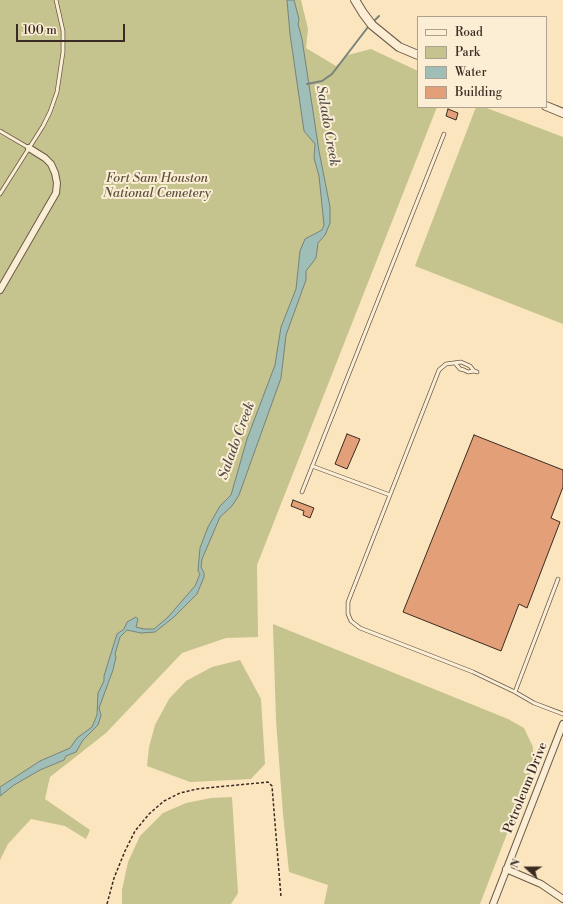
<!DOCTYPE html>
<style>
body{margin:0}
#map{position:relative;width:563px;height:904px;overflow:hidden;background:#fbe5be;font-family:"Libre Bodoni",serif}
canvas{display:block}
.legend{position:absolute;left:417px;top:16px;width:130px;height:92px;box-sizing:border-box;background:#fceed5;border:1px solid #aea08e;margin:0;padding:5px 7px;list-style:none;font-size:12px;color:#3a2b24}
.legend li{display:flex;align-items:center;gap:8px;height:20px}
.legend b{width:20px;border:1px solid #aea08e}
.north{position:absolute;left:507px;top:848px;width:40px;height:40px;-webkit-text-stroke:3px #fceed5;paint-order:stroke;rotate:291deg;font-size:11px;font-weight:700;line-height:16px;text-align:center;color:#3a2b24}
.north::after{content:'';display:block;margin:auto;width:14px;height:18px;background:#3a2b24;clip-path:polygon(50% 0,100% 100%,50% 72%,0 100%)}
.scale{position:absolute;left:16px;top:24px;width:109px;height:18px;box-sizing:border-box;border:2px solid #3a2b24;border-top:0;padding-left:5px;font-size:12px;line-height:14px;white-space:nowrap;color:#3a2b24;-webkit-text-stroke:3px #fceed5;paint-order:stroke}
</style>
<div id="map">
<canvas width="563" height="904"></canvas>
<ul class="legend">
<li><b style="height:5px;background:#fceed5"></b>Road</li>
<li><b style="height:11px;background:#c5c38e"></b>Park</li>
<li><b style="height:11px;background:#9fbeb7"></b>Water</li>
<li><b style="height:11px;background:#e29f78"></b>Building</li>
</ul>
<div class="north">N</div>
<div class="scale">100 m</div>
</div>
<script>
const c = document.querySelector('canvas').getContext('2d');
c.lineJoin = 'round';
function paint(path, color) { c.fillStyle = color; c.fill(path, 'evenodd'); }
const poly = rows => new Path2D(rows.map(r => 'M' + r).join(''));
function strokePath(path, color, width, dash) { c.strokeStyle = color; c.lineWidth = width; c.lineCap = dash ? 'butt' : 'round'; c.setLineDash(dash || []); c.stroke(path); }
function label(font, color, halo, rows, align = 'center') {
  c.font = font + ' "Libre Bodoni",serif'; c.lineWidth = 4; c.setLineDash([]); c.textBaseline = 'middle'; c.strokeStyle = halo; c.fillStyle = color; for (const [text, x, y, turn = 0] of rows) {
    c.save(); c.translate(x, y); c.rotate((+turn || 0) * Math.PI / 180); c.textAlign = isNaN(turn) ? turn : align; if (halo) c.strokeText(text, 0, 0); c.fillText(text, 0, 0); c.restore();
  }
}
paint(poly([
 [0,0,301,0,308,29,306,48,336,66,348,55,371,49,418,71,418,107,437,107,257,565,258,637,226,638,182,653,106,733,50,777,45,799,90,830,86,839,65,826,31,819,8,844,0,860],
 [476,107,484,107,563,137,563,324,415,266],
 [273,624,508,719,524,728,533,747,533,766,480,904,324,904,328,885,289,872,283,814,276,720],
 [240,660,261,699,265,764,251,779,190,782,147,766,149,747,155,725,169,699,186,681,212,667],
 [232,797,238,893,231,904,122,904,122,890,128,862,140,836,163,813,186,803,211,798]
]), '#c5c38e');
const water = poly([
 [287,0,294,0,299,19,298,24,302,39,319,151,330,207,330,223,325,235,318,243,316,258,306,271,306,280,286,335,281,378,239,495,232,506,220,517,202,559,201,567,204,573,204,577,197,594,174,617,155,632,141,633,127,630,120,637,115,654,116,657,113,670,99,708,101,715,98,725,83,740,76,752,66,756,64,760,40,770,14,785,0,796,0,787,40,761,70,748,77,738,92,727,97,715,98,693,104,681,104,676,117,634,124,629,127,622,136,617,138,619,136,627,144,629,154,629,168,617,195,586,200,574,198,571,200,548,208,527,220,506,231,495,247,439,275,365,281,327,296,289,300,251,305,239,322,230,324,225,319,176,314,158,315,144,304,131,290,34,287,0]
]);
paint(water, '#9fbeb7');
strokePath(water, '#77837c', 1);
strokePath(poly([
 [374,21,379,16],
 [307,84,322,81,332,74,368,27]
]), '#77837c', 2);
const building = poly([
 [448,109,458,113,456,120,446,116,448,109],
 [347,434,360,439,347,469,335,464,347,434],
 [474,435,563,470,563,487,551,518,560,522,527,608,519,604,501,651,403,612,474,435],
 [293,500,314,508,310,518,303,515,304,511,291,506,293,500]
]);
paint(building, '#e29f78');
strokePath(building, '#3a2b24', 1);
const service = poly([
 [0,131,29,148],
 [0,194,43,126,50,112,57,92,63,52,63,31,56,0],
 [455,363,460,369,464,370,468,372,474,371],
 [477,372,474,371,470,366,461,362,446,364,439,370,348,602,348,614,351,621,360,628,473,672,515,692,534,703,563,714],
 [312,466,390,495],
 [302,492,444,134],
 [515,692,558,579]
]);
const minor = poly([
 [0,290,56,193,57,183,55,173,51,164,45,158,29,148],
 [506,869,541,884,563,899],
 [493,904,563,724]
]);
const tertiary = poly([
 [355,0,363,13,372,25,399,47,418,55],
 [546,106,563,113]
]);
strokePath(service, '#6a5a4a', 4.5);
strokePath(minor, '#6a5a4a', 8);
strokePath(tertiary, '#6a5a4a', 10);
strokePath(poly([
 [107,904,114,878,125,851,135,831,149,814,164,801,180,793,197,789,268,782,272,786,281,897]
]), '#3a2b24', 1.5, [3, 2]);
strokePath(service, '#fceed5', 3);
strokePath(minor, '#fceed5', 6);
strokePath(tertiary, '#fceed5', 8);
label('italic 13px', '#5d513e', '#fceed5', [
 ["Fort Sam Houston",157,179],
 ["National Cemetery",157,194]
]);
label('13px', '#3a2b24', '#fceed5', [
 ["Petroleum Drive",526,788,-68]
]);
label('italic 14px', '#535049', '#fceed5', [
 ["Salado Creek",327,126,80],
 ["Salado Creek",237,441,-70]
]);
</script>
